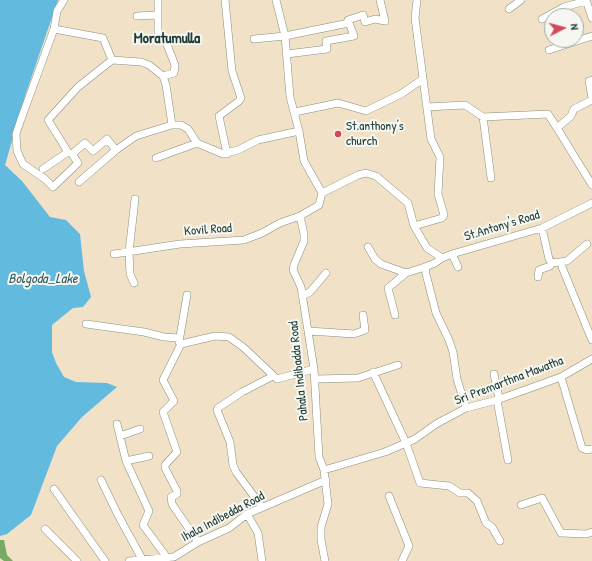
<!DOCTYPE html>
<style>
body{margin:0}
#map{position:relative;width:592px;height:561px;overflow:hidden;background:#f1e1c6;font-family:"Patrick Hand",sans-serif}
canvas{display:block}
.north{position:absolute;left:544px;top:8px;width:40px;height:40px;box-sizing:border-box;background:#f6f6f2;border:1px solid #a0aca6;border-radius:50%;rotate:84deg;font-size:11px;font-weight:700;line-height:16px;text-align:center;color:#1f3d34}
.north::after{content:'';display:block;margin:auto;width:14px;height:18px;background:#d1495b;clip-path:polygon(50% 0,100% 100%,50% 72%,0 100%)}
</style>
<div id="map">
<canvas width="592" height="561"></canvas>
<div class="north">N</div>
</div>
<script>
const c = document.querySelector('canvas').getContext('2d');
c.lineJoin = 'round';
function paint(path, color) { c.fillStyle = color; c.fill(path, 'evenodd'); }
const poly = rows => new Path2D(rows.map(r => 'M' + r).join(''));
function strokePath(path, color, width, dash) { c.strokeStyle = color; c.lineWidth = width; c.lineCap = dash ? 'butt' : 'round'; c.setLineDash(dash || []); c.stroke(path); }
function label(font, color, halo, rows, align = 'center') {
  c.font = font + ' "Patrick Hand",sans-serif'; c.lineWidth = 4; c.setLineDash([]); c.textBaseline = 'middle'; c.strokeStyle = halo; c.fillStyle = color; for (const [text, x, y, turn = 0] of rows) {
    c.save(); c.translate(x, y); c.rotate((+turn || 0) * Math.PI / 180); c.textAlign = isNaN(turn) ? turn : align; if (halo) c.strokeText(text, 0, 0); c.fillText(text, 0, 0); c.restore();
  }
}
paint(poly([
 [0,540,4,540,7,555,13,561,4,561,0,558]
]), '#78a862');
paint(poly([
 [0,0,58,0,26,93,5,165,22,181,50,217,66,220,80,234,84,271,91,297,83,307,73,308,52,325,52,352,56,363,64,377,76,382,107,383,117,387,82,417,57,446,31,515,7,534,0,536]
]), '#62bbdf');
const minor = poly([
 [64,0,57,11,54,29,20,122,16,134,17,151,23,164,45,179,53,187,78,163,72,154,85,143,93,151,107,139,116,150],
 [225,0,232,71,241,98,239,101,219,116,227,154],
 [276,0,285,36,290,97,299,131,304,161,322,193],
 [586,0,592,18],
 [509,9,521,0],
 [158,15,158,32,166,42,175,65,174,73,163,76],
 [137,16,158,15,158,0],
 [542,19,564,7,586,1],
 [54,29,103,38,112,60],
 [254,39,285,36,344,24],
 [549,50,592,36],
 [287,54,327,49,326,41,354,36,348,20,363,15,365,22,375,19,385,21,380,0],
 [592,80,589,81,592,98],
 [427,107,465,105,483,117,548,114,557,128,571,116,574,109,592,100],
 [295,112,338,103,366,111,401,94,423,79],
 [483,117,491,178],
 [557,128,592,185],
 [156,158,197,143],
 [43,169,68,152,48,120,78,87,112,60,141,62,149,65,163,76,166,85,172,125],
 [79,182,116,150,136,136,172,125,181,125,188,129,197,143,223,154,238,150,258,140,299,131],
 [322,193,358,175,366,173,376,176,408,203,414,226,427,248,442,258,452,254],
 [300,216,304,234,304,241,294,265,293,270,301,287,314,369,319,457,324,470,328,504,321,527,321,540,325,561],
 [414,226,442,218,444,215,438,194,440,157,431,139,415,18,417,0],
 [542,228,549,259,552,263],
 [368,247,375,259,381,264,406,273,425,267],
 [114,254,180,244,244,240,262,233,280,223,300,216,319,205,322,193],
 [442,258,435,263,425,267,426,274,436,313,449,340,453,352,457,379,466,408],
 [562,263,562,267,592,340],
 [458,267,452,254,542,228,592,203],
 [538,277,539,270,550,266,552,263,567,261,587,244],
 [134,283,130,274,129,252,135,199],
 [302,296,310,292,326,273],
 [395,315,388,288,406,273],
 [86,324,144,332,164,337,179,338],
 [309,331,354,334,365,330,363,315],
 [179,342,187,295],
 [373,372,406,443,420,483,449,486,460,493,468,493,477,501,486,523,492,527,500,541],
 [494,374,499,399],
 [561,377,582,448,587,450,592,449],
 [315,379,358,378,398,365],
 [497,400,508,460],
 [117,424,126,461,149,511,143,525,168,559],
 [120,436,140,429],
 [126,461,149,456],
 [324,470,385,452,415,439,436,424,466,408,497,400,561,377,592,359],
 [101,480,118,515,142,559],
 [54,489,105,561],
 [389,496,409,546,402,561],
 [521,505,542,498,561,533,586,534,592,532],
 [262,507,236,472,233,465,230,442,217,410,218,408,242,392,273,376],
 [247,514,258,533,262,561],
 [45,529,77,561],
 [198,542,172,504,171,497,177,494,177,491,165,468,165,465,177,452,163,412,174,401,163,380,181,344,215,336,229,337,243,347,277,379,314,369],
 [129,561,174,557,198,542,229,528,247,514,326,480]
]);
strokePath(minor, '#888f7d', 8);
strokePath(minor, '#fff', 7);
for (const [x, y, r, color] of [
 [338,134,4,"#d1495b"]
]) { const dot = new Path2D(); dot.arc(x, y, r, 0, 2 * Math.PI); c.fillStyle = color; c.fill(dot); strokePath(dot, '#f6f6f2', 1.5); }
label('13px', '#1f3d34', '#f6f6f2', [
 ["St.anthony's",346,127],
 ["church",346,142]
], 'left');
label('13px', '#1f3d34', '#f6f6f2', [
 ["St.Antony's Road",502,226,-17],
 ["Kovil Road",208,230,-4],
 ["Pahala Indibadda Road",299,371,-96],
 ["Sri Premarthna Mawatha",509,381,-21],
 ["Ihala Indibedda Road",223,517,-28]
]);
label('italic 14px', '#305c5f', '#f6f6f2', [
 ["Bolgoda_Lake",43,279]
]);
label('bold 15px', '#1f3d34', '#f6f6f2', [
 ["Moratumulla",167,39]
]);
</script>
